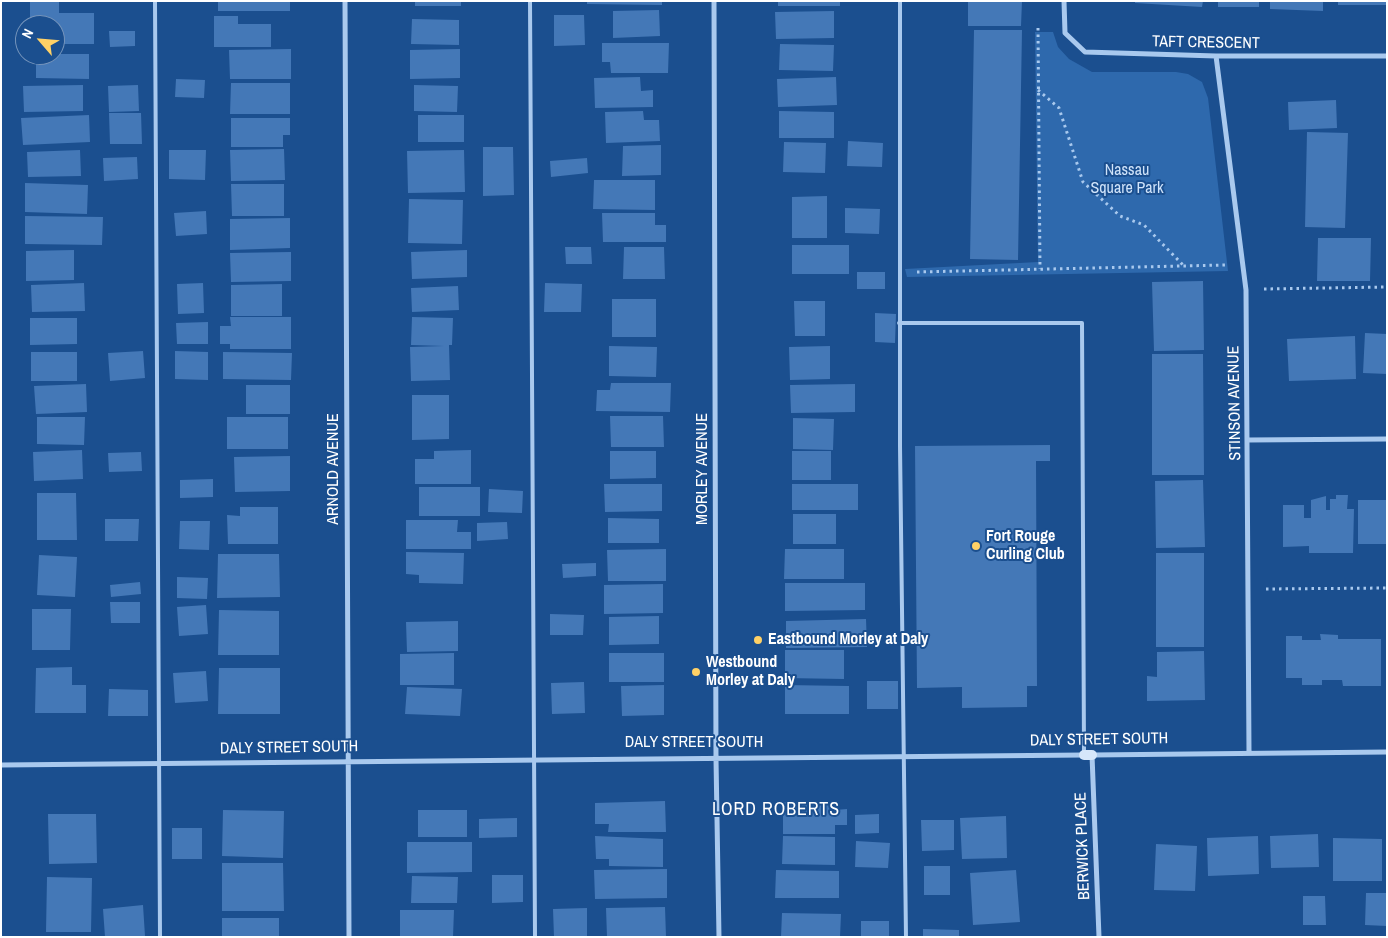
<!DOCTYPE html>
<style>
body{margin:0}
#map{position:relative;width:1388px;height:938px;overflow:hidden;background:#1b4f8f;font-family:"Archivo Narrow",sans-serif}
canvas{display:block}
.frame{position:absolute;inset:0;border:2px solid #fff;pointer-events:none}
.north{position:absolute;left:15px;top:15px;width:50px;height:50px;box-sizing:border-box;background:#1b4f8f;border:1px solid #7695bc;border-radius:50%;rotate:297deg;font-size:14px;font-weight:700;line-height:20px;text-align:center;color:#fff}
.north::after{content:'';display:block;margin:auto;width:18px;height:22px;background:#ffd166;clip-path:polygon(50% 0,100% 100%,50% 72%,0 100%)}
</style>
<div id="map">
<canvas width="1388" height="938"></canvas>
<div class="frame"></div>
<div class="north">N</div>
</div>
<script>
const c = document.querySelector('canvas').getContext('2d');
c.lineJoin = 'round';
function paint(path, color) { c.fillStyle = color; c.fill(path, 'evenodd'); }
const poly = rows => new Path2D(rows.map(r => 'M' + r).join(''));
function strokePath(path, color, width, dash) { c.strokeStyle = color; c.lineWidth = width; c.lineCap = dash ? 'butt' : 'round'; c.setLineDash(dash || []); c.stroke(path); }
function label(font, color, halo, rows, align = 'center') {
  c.font = font + ' "Archivo Narrow",sans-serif'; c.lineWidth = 4; c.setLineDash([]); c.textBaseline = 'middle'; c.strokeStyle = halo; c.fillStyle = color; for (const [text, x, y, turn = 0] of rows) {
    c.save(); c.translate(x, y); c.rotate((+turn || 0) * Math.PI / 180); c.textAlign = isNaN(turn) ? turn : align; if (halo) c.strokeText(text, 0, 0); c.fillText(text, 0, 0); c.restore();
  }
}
paint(poly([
 [1035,32,1053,32,1058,47,1069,59,1092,72,1176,72,1188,74,1202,82,1208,98,1228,271,907,277,905,269,1038,262]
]), '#2e69ad');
paint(poly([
 [30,1,59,1,59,13,94,13,94,44,55,44,55,25,30,25],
 [218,1,290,1,290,11,218,11],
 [415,1,461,1,461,6,415,6],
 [587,1,662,1,662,5,587,4],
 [778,1,840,1,840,6,778,6],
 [968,1,1022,1,1021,26,968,26],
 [1135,1,1203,1,1202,7,1135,3],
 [1218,1,1259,1,1259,7,1218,7],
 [1270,1,1323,1,1323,11,1270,9],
 [1338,1,1387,1,1387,5,1338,5],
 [659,10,660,36,613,38,613,11],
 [834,11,834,38,776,39,775,12],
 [554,15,584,15,585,45,554,46],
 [214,16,238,16,238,24,271,24,271,47,214,47],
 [412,19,459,20,459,45,411,44],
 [974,30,1022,30,1018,260,970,259],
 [109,31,135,31,135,46,110,47],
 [602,43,669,43,668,73,611,73,610,62,602,62],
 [780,44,834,45,833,71,779,70],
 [291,49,291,79,230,79,229,50],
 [460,49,460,78,410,79,410,50],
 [55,54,89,54,89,79,36,78,36,55],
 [640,77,641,91,653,90,653,107,595,108,594,78],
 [836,77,837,105,778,107,777,79],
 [176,79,205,80,204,98,175,97],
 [231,83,290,83,290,114,230,114],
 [83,85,83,111,24,112,23,86],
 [138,85,139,111,109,112,108,86],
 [414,85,458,86,457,112,414,111],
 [1336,100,1337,128,1289,130,1288,102],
 [643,111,644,120,659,120,660,141,606,143,605,112],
 [779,111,834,112,834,138,779,138],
 [109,113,141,113,142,144,110,144],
 [89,115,90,142,23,145,21,118],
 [418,115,464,115,464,142,418,142],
 [231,118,290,118,290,135,283,135,283,147,231,147],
 [1307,132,1348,133,1345,228,1305,227],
 [848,141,883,143,882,167,847,166],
 [784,142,826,143,825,173,783,172],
 [661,145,661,175,622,176,623,146],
 [483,147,513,147,514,195,483,196],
 [284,149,285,180,231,181,230,150],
 [80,150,81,176,28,177,27,152],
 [169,150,206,150,205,180,169,179],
 [464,150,465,192,408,193,407,151],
 [137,157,138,179,104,181,103,158],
 [587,158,588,173,551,177,550,161],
 [594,180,655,180,655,210,593,209],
 [25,183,88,185,87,214,25,212],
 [231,184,284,184,284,216,232,216],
 [827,196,827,238,792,238,792,197],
 [409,199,463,200,462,244,408,243],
 [845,208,880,209,879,234,845,233],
 [206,211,207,234,176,236,174,213],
 [602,213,655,213,655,225,666,225,666,242,603,242],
 [25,216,103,217,102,245,25,244],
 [290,218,290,248,230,250,230,219],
 [1318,238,1371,238,1370,281,1317,281],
 [792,245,849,245,849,274,792,274],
 [565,247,591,247,592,264,566,264],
 [624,247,664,247,665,279,623,279],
 [74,250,74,280,26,281,26,251],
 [467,250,467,277,412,279,411,252],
 [291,252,291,281,231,282,230,253],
 [857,272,885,272,885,289,857,289],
 [1203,281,1204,350,1154,351,1152,282],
 [84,283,85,311,32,312,31,285],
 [203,283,204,313,178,314,177,284],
 [545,283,582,284,581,312,544,312],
 [282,284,282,316,231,316,231,285],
 [458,286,459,310,412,312,411,288],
 [612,299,656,299,656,337,612,337],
 [794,301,825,301,825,336,795,336],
 [875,313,896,314,895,343,875,342],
 [230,317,291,317,291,349,230,349,230,344,220,344,220,326,231,326],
 [412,317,453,318,452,345,449,345,450,380,411,381,410,347,444,346,411,345],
 [30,318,77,318,77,344,30,345],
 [208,322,208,344,177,344,176,323],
 [1365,333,1387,334,1387,374,1363,373],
 [1355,336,1356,379,1289,381,1287,339],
 [609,346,657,347,656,377,609,376],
 [830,346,830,379,790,380,789,347],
 [143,351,145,378,110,381,108,353],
 [175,351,208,352,208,380,175,379],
 [31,352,77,352,77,381,31,381],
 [223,352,292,353,291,380,223,379],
 [1152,354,1203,354,1204,475,1152,475],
 [611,383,671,383,670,412,596,411,597,390,610,390],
 [86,384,87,412,36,414,34,386],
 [855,384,855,412,791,413,790,385],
 [246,385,290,385,290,414,246,414],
 [412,395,449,395,449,439,412,440],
 [610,416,663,416,664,447,611,447],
 [37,417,85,417,84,445,37,444],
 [227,417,288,417,288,449,227,449],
 [793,418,834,419,833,450,793,449],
 [1050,445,1050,461,1036,461,1037,686,1027,686,1027,707,962,708,962,687,917,688,915,446],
 [82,450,83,479,34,481,33,452],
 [471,450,471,484,415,484,415,459,434,459,434,451],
 [610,451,656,451,656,478,610,479],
 [792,451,831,451,831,480,792,480],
 [141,452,142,471,109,472,108,453],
 [290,456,290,491,235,492,234,457],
 [213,479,213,497,180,498,180,480],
 [1203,480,1205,547,1156,548,1155,481],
 [604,484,662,484,662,511,605,512],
 [792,484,858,484,858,510,792,510],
 [419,487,480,487,480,516,419,516],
 [489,489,523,491,522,513,488,512],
 [37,493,76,493,77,540,37,540],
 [1336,495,1348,495,1347,509,1354,509,1353,553,1309,553,1309,546,1283,547,1283,505,1304,505,1304,518,1311,518,1311,500,1326,496,1326,510,1330,510,1330,499,1336,499],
 [1358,500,1387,500,1387,544,1358,544],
 [240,507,278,507,278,544,228,544,227,515,240,516],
 [793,514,836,514,836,544,793,544],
 [608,518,659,519,659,543,608,543],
 [105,519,139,519,138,541,105,541],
 [406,520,458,520,457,532,471,532,471,549,406,549],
 [180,521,210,521,209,550,179,549],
 [507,522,508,539,477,541,477,523],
 [666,549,666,581,608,581,607,550],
 [785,549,844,549,844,579,784,579],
 [406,552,464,553,463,584,419,583,419,575,406,574],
 [1156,553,1204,553,1204,647,1156,647],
 [218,554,279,554,280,597,217,598],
 [39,555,77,557,75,597,37,595],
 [596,563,596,576,563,578,562,564],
 [177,577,208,578,207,599,177,598],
 [140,582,141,594,111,597,110,585],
 [785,583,865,583,865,610,785,611],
 [663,584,663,613,604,614,604,585],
 [110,602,140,602,140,623,111,623],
 [206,605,208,634,179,636,177,607],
 [32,609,71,609,70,650,32,650],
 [219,610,279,611,279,655,218,655],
 [550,614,584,615,583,635,550,635],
 [659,616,659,644,609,645,609,617],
 [866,619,867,647,786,648,786,621],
 [458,621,458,651,407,652,406,622],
 [1320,634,1338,635,1338,639,1381,639,1381,686,1343,686,1342,680,1322,680,1322,685,1302,685,1302,678,1286,678,1286,636,1302,636,1302,640,1321,640],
 [785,650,844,650,844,679,785,678],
 [1204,651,1205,700,1147,701,1147,676,1157,677,1157,652],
 [454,653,454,685,400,685,400,654],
 [609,653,664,653,664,682,609,682],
 [72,667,72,685,86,685,86,713,35,713,36,668],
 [219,668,280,668,280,714,218,714],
 [206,671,208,701,175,703,173,673],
 [867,681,898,681,898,709,867,709],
 [584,682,585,713,552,714,551,683],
 [664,685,664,715,622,716,621,686],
 [785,685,849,686,849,714,785,714],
 [407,687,462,689,460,716,405,714],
 [109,689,148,690,148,716,108,716],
 [665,801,666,832,608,832,609,824,595,824,595,803],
 [783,802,835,802,835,810,847,809,847,825,835,825,835,834,783,834],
 [223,810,284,811,283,858,222,856],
 [418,810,467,810,467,837,418,837],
 [48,814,96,814,97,863,49,864],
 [879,814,879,833,855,834,855,815],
 [1006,816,1007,858,962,859,960,818],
 [517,818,517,837,479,838,479,819],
 [921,820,954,820,954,850,922,851],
 [172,828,202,828,202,859,172,859],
 [1318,834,1319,867,1271,868,1270,836],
 [595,836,663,839,663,867,609,866,609,859,596,859],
 [783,836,835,837,835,865,782,864],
 [1258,836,1259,874,1208,876,1207,838],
 [1333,838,1382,839,1382,881,1333,881],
 [856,841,890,843,888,868,855,867],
 [407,842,472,842,472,872,407,873],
 [1156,844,1197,846,1195,891,1154,890],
 [222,863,283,863,284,911,222,911],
 [924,866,950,866,950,895,924,895],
 [667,869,667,898,595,899,594,870],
 [776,870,839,871,839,898,775,898],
 [1016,870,1020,922,973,925,970,873],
 [492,875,523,875,523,902,492,903],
 [412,876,458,877,457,903,411,903],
 [47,877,92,878,91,932,46,932],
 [1366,893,1387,893,1387,926,1365,925],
 [1303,896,1325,896,1326,925,1303,925],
 [143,905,145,936,105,937,103,909],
 [665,907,666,937,607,937,606,908],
 [587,908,587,937,554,937,553,909],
 [400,910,454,910,453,937,400,937],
 [782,913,841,914,840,937,781,937],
 [222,918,279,918,279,937,222,937],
 [861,921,889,921,889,937,861,937],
 [923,929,959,930,959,937,923,937]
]), '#4478b7');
strokePath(poly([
 [1038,28,1040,269],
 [1038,90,1059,108,1083,182,1120,216,1144,225,1184,266],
 [917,272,1225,265],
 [1264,289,1387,287],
 [1266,589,1387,588]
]), '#a9c9ee', 3, [2.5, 4]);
strokePath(poly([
 [155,1,160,937],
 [530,1,535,937],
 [900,1,900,446,906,937],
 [899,323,1082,323,1084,753]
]), '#a9c9ee', 4);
strokePath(poly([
 [345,1,349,937],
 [714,1,716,759,719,937],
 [1064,1,1065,33,1085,52,1216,56,1387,56],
 [1216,56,1246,290,1249,752],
 [1248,440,1387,439],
 [1,765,1084,755],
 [1099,937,1092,755,1387,752]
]), '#a9c9ee', 5);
strokePath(poly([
 [1084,755,1092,755]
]), '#d6e6fa', 10);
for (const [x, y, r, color] of [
 [976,546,5,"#ffd166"],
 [758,640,5,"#ffd166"],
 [696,672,5,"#ffd166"]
]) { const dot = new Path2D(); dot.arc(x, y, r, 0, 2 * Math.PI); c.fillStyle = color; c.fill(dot); strokePath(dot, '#1b4f8f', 2); }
label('16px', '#fff', '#1b4f8f', [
 ["TAFT CRESCENT",1206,43,1],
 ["STINSON AVENUE",1235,403,-91],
 ["ARNOLD AVENUE",334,469,-90],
 ["MORLEY AVENUE",703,469,-90],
 ["DALY STREET SOUTH",1099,740,-1],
 ["DALY STREET SOUTH",694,743],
 ["DALY STREET SOUTH",289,748,-1],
 ["BERWICK PLACE",1083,846,-92]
]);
label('16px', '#cfe3fa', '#1b4f8f', [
 ["Nassau",1127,171],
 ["Square Park",1127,189]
]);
label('bold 16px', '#fff', '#1b4f8f', [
 ["Fort Rouge",986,537],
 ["Curling Club",986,555],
 ["Eastbound Morley at Daly",768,640],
 ["Westbound",706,663],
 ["Morley at Daly",706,681]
], 'left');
c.letterSpacing = '1px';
label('18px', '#fff', '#1b4f8f', [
 ["LORD ROBERTS",776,810]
]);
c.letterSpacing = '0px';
</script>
